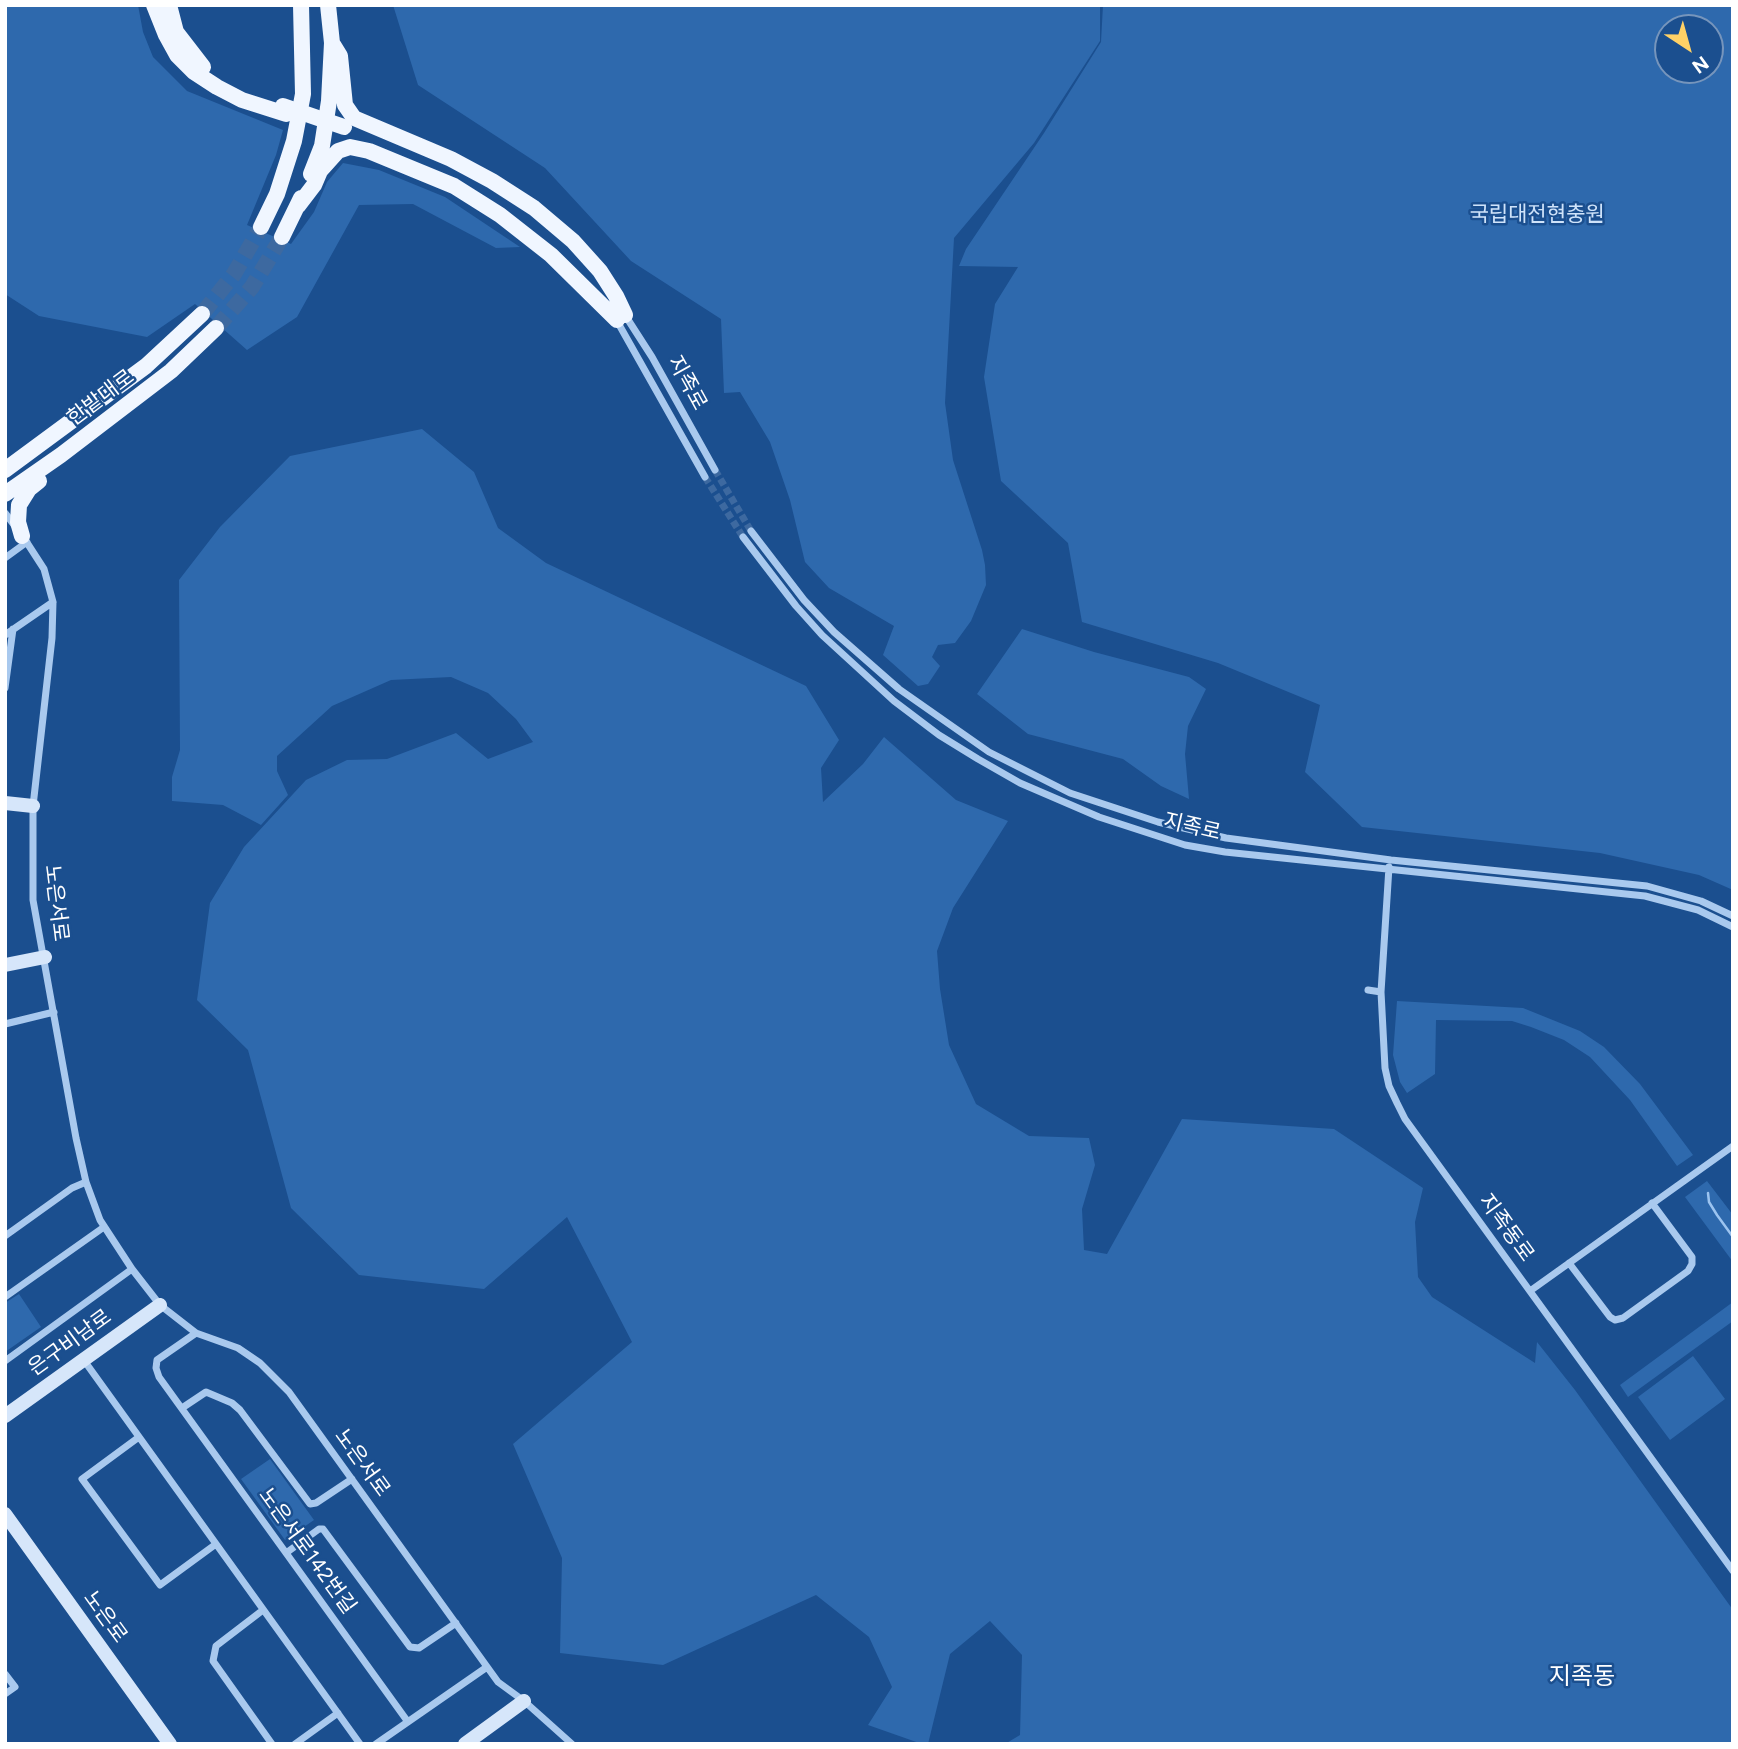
<!DOCTYPE html>
<meta charset="utf-8">
<style>
body{margin:0}
#map{position:relative;width:1738px;height:1749px;overflow:hidden;background:#1b4f8f;font-family:Figtree,sans-serif}
canvas{display:block}
.frame{position:absolute;inset:0;border:7px solid #fff;pointer-events:none}
.north{position:absolute;left:1654px;top:14px;width:70px;height:70px;box-sizing:border-box;background:#1b4f8f;border:2px solid #7695bc;border-radius:50%;rotate:144deg;font-size:19px;font-weight:700;line-height:28px;text-align:center;color:#fff}
.north::after{content:'';display:block;margin:auto;width:24px;height:32px;background:#ffd166;clip-path:polygon(50% 0,100% 100%,50% 72%,0 100%)}
</style>
<div id="map">
<canvas width="1738" height="1749"></canvas>
<div class="frame"></div>
<div class="north">N</div>
</div>
<script>
const c = document.querySelector('canvas').getContext('2d');
c.lineJoin = 'round';
function paint(path, color) { c.fillStyle = color; c.fill(path, 'evenodd'); }
const poly = rows => new Path2D(rows.map(r => 'M' + r).join(''));
function strokePath(path, color, width, dash) { c.strokeStyle = color; c.lineWidth = width; c.lineCap = dash ? 'butt' : 'round'; c.setLineDash(dash || []); c.stroke(path); }
function label(font, color, halo, rows, align = 'center') {
  c.font = font + ' Figtree,"Noto Sans KR",sans-serif'; c.lineWidth = 5; c.setLineDash([]); c.textBaseline = 'middle'; c.strokeStyle = halo; c.fillStyle = color; for (const [text, x, y, turn = 0] of rows) {
    c.save(); c.translate(x, y); c.rotate((+turn || 0) * Math.PI / 180); c.textAlign = isNaN(turn) ? turn : align; if (halo) c.strokeText(text, 0, 0); c.fillText(text, 0, 0); c.restore();
  }
}
paint(poly([
 [5,5,138,5,143,32,153,57,187,91,283,130,276,155,247,225,291,244,314,212,327,182,343,163,379,170,445,197,520,247,496,248,413,204,359,205,297,317,247,350,195,304,147,337,39,316,5,294],
 [393,5,1100,5,1100,41,1034,143,954,238,945,403,953,460,982,550,985,565,986,585,971,621,955,643,938,645,932,657,940,666,928,684,918,686,883,655,894,626,829,588,805,562,790,500,770,442,740,392,724,393,721,319,631,261,545,168,418,85],
 [1103,5,1733,5,1733,890,1699,875,1600,853,1362,827,1305,772,1320,705,1218,663,1082,622,1068,543,1001,481,984,377,995,304,1018,267,959,266,966,249,1044,133,1101,42],
 [1668,28,1710,28,1710,70,1668,70],
 [422,429,474,472,498,528,546,563,806,686,839,740,821,768,823,802,863,764,884,737,956,800,1008,821,953,908,937,951,940,989,949,1045,976,1104,1029,1136,1089,1138,1095,1165,1082,1209,1084,1250,1107,1254,1182,1119,1334,1129,1423,1188,1415,1222,1418,1277,1432,1297,1535,1363,1537,1342,1575,1390,1733,1610,1733,1744,1005,1744,1020,1735,1022,1655,990,1621,950,1654,928,1744,922,1744,868,1725,892,1687,869,1637,816,1595,663,1665,560,1653,562,1558,513,1444,632,1342,567,1217,484,1289,359,1275,291,1208,248,1050,197,1000,210,903,244,847,306,780,347,760,387,759,456,733,488,759,533,742,516,719,488,693,451,677,391,680,332,706,277,756,277,771,288,795,261,825,223,805,172,801,172,777,180,750,179,580,220,527,290,456],
 [1022,629,1094,652,1189,677,1206,689,1188,726,1185,754,1189,799,1161,786,1123,759,1028,734,977,694],
 [1397,1001,1523,1008,1580,1031,1604,1047,1640,1084,1693,1155,1677,1166,1630,1100,1590,1057,1564,1040,1531,1027,1512,1021,1436,1020,1435,1074,1407,1093,1400,1082,1393,1055],
 [1707,1181,1733,1215,1733,1262,1685,1197],
 [19,1294,41,1327,5,1352,5,1303],
 [1733,1302,1733,1321,1628,1397,1620,1385],
 [1693,1356,1725,1399,1670,1440,1638,1397],
 [270,1459,314,1520,285,1540,241,1479]
]), '#2e69ad');
strokePath(poly([
 [1708,1193,1709,1202,1717,1215,1733,1237]
]), '#9cc4f0', 2.5);
strokePath(poly([
 [715,470,751,531],
 [705,477,743,537]
]), '#3d69a0', 7, [7, 3.5]);
strokePath(poly([
 [202,314,234,274,261,227],
 [216,328,252,287,282,237]
]), '#3d69a0', 16, [16, 8]);
strokePath(poly([
 [625,315,652,357,715,470],
 [617,321,705,477],
 [5,513,15,526],
 [751,531,804,600,834,632,899,689,989,752,1070,793,1158,822,1226,838,1391,860,1647,886,1701,901,1733,916],
 [22,535,44,569,53,602,52,638,33,806,33,900,76,1138,86,1182,100,1220,132,1269,160,1305,196,1333,238,1348,260,1363,289,1392,498,1682,524,1701,572,1744],
 [743,537,796,606,822,635,894,701,939,735,978,759,1020,783,1099,817,1185,845,1225,852,1645,896,1698,910,1733,927],
 [5,558,27,542],
 [5,635,53,602],
 [5,688,13,629],
 [1389,867,1381,992,1385,1068,1389,1086,1397,1103,1405,1119,1733,1571],
 [1368,990,1381,992],
 [5,1024,54,1012],
 [5,1236,72,1188,86,1182],
 [1569,1263,1610,1317,1615,1320,1623,1318,1688,1271,1692,1264,1692,1257,1652,1203],
 [1530,1291,1733,1146],
 [5,1297,104,1227],
 [196,1333,157,1360,156,1368,159,1377,408,1722],
 [83,1359,360,1744],
 [5,1361,132,1269],
 [182,1408,206,1392,232,1403,240,1410,310,1504,316,1503,352,1479],
 [139,1437,82,1479,160,1585,216,1544],
 [286,1553,319,1529,323,1529,410,1647,419,1648,456,1623],
 [263,1610,216,1646,213,1661,272,1744],
 [5,1674,15,1687,5,1694],
 [295,1744,338,1713],
 [376,1744,487,1667]
]), '#a9c9ee', 7);
strokePath(poly([
 [5,803,33,806],
 [5,965,45,957],
 [5,1416,160,1305],
 [5,1514,170,1744],
 [465,1744,524,1701]
]), '#d6e6fa', 14);
strokePath(poly([
 [154,5,166,35,177,55,194,72,217,87,242,100,286,114],
 [169,5,176,32,203,67],
 [332,43,340,56,345,105,354,118,451,159,492,181,534,208,573,241,600,271,616,296,625,315],
 [311,174,322,146,329,101,332,43,328,5],
 [298,206,314,185,320,171,338,151,350,147,369,151,454,186,500,215,551,255,617,320],
 [261,227,277,194,294,141,303,94,301,5],
 [282,237,301,198],
 [5,470,146,366,202,314],
 [5,494,61,455,171,371,216,328],
 [22,536,18,522,19,505,29,489,39,481]
]), '#f0f6ff', 16);
strokePath(poly([
 [283,106,344,127]
]), '#f0f6ff', 16);
label('21px', '#cfe3fa', '#1b4f8f', [
 ["국립대전현충원",1537,215]
]);
label('21px', '#fff', '#1b4f8f', [
 ["지족로",687,383,61],
 ["한밭대로",101,398,-37],
 ["지족로",1192,827,13],
 ["노은서로",56,903,83],
 ["지족동로",1506,1228,54],
 ["은구비남로",70,1343,-36],
 ["노은서로",362,1463,54],
 ["노은서로142번길",307,1551,54],
 ["노은로",105,1617,54]
]);
label('24px', '#fff', '#1b4f8f', [
 ["지족동",1582,1677]
]);
</script>
